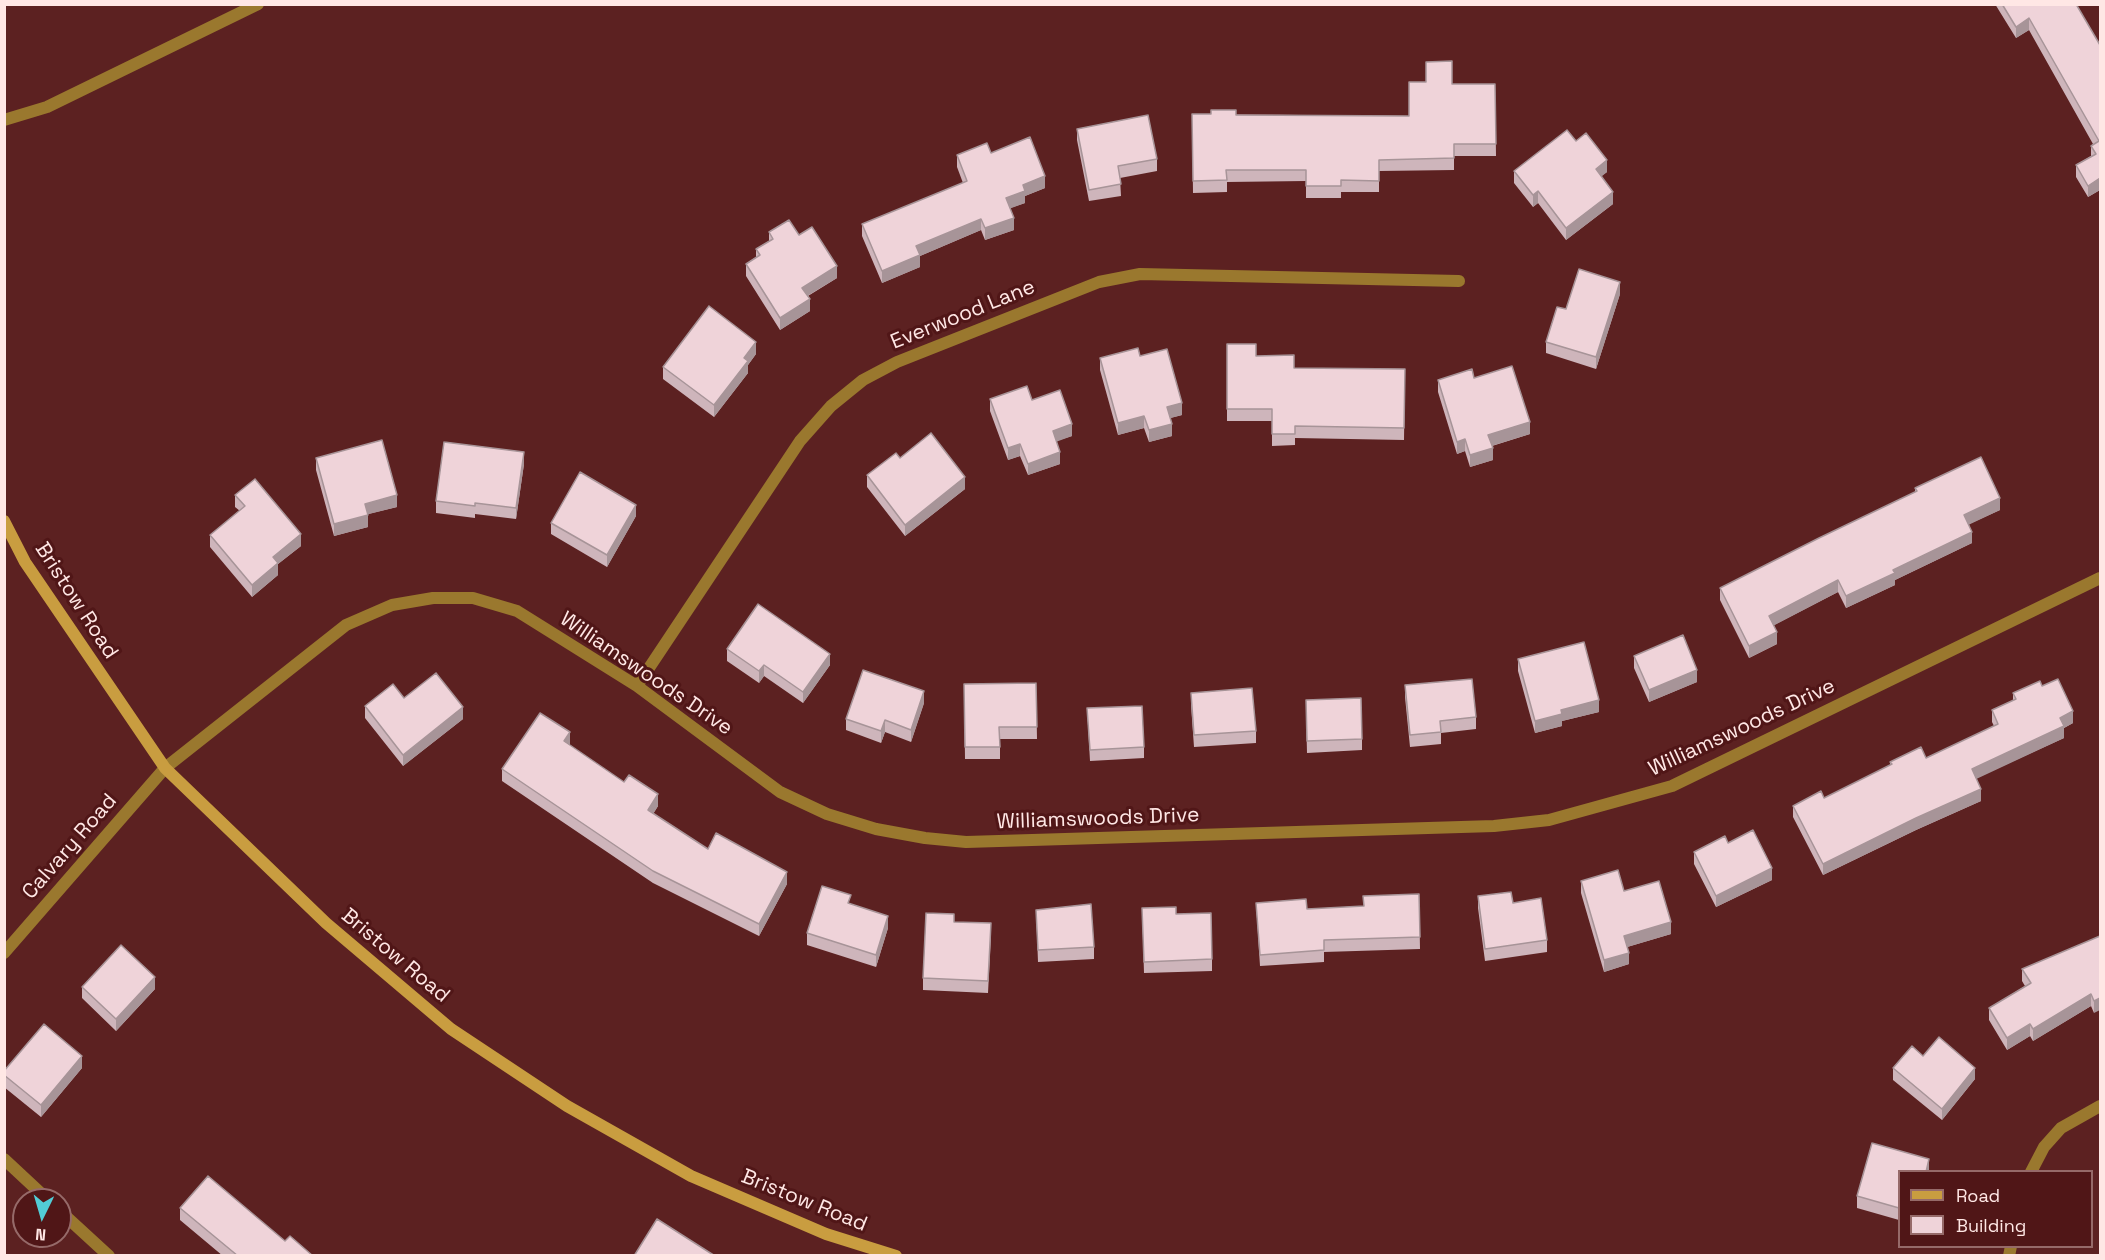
<!DOCTYPE html>
<style>
body{margin:0}
#map{position:relative;width:2105px;height:1260px;overflow:hidden;background:#5c2121;font-family:"Space Grotesk",sans-serif}
canvas{display:block}
.frame{position:absolute;inset:0;border:6px solid #ffe7e5;pointer-events:none}
.legend{position:absolute;left:1898px;top:1170px;width:195px;height:78px;box-sizing:border-box;background:#501617;border:2px solid #966a69;margin:0;padding:8px 10px;list-style:none;font-size:18px;color:#ffe7e5}
.legend li{display:flex;align-items:center;gap:12px;height:30px}
.legend b{width:30px;border:2px solid #966a69}
.north{position:absolute;left:12px;top:1188px;width:60px;height:60px;box-sizing:border-box;background:#501617;border:2px solid #966a69;border-radius:50%;rotate:185deg;font-size:16px;font-weight:700;line-height:24px;text-align:center;color:#ffe7e5}
.north::after{content:'';display:block;margin:auto;width:21px;height:27px;background:#52ccd6;clip-path:polygon(50% 0,100% 100%,50% 72%,0 100%)}
</style>
<div id="map">
<canvas width="2105" height="1260"></canvas>
<div class="frame"></div>
<ul class="legend">
<li><b style="height:8px;background:#c99d40"></b>Road</li>
<li><b style="height:16px;background:#efd3d9"></b>Building</li>
</ul>
<div class="north">N</div>
</div>
<script>
const c = document.querySelector('canvas').getContext('2d');
c.lineJoin = 'round';
const poly = rows => new Path2D(rows.map(r => 'M' + r).join(''));
function strokePath(path, color, width, dash) { c.strokeStyle = color; c.lineWidth = width; c.lineCap = dash ? 'butt' : 'round'; c.setLineDash(dash || []); c.stroke(path); }
function paint(path, color) { c.fillStyle = color; c.fill(path, 'evenodd'); }
function label(font, color, halo, rows, align = 'center') {
  c.font = font + ' "Space Grotesk",sans-serif'; c.lineWidth = 6; c.setLineDash([]); c.textBaseline = 'middle'; c.strokeStyle = halo; c.fillStyle = color; for (const [text, x, y, turn = 0] of rows) {
    c.save(); c.translate(x, y); c.rotate((+turn || 0) * Math.PI / 180); c.textAlign = isNaN(turn) ? turn : align; if (halo) c.strokeText(text, 0, 0); c.fillText(text, 0, 0); c.restore();
  }
}
strokePath(poly([
 [4,120,47,107,258,4]
]), '#9a782e', 12);
strokePath(poly([
 [637,686,800,441,831,406,863,380,897,362,1099,282,1140,274,1459,281],
 [4,953,165,768,346,625,392,605,433,598,473,598,517,611,637,686,780,792,827,814,876,829,925,838,966,842,1494,826,1549,820,1672,786,2100,578],
 [4,1159,48,1200],
 [2031,1172,2044,1147,2061,1128,2100,1106],
 [60,1211,109,1256],
 [2009,1256,2011,1246]
]), '#9a782e', 12);
strokePath(poly([
 [4,521,25,562,165,768,326,923,451,1029,567,1106,691,1176,826,1234,896,1256]
]), '#c99d40', 12);
paint(poly([
 [1995,4,2076,4,2100,45,2100,190,2088,197,2076,177,2076,165,2091,156,2091,146,2093,144,2029,30,2016,38],
 [1452,84,1495,84,1496,156,1454,156,1454,170,1379,171,1379,192,1341,192,1341,198,1306,198,1306,181,1227,182,1227,192,1193,193,1192,114,1409,116],
 [1077,129,1157,159,1157,171,1120,178,1121,196,1089,201,1077,140],
 [1576,141,1607,172,1601,176,1613,204,1566,240,1538,203,1533,207,1514,183,1514,171],
 [991,153,1045,188,1025,196,1025,203,1010,208,1014,230,985,240,981,230,920,256,920,267,882,283,862,236,862,224,963,183,957,167,957,155],
 [769,232,799,235,837,278,808,296,810,311,780,330,746,276,746,264,756,257,756,249,769,241],
 [1620,294,1596,369,1546,353,1546,342],
 [1227,344,1256,356,1294,368,1405,369,1404,440,1295,438,1295,445,1272,446,1272,421,1227,421],
 [756,354,748,365,748,373,714,417,663,379,663,367],
 [1140,356,1182,415,1170,418,1172,436,1149,442,1144,428,1118,435,1100,370,1100,358],
 [1474,378,1530,434,1492,446,1493,460,1470,467,1465,451,1457,454,1438,392,1438,380],
 [990,399,1032,400,1072,436,1056,441,1060,464,1028,475,1020,456,1008,460,990,411],
 [316,458,397,507,368,514,368,527,334,536,316,470],
 [900,458,965,489,905,536,867,487,867,475],
 [524,464,516,519,475,514,475,518,436,513,436,501],
 [1915,488,2000,510,1969,524,1972,543,1895,580,1895,585,1846,608,1838,592,1774,625,1777,644,1749,658,1720,600,1720,588,1915,492],
 [235,495,301,546,278,564,278,575,252,597,210,547,210,535,240,511,235,507],
 [636,516,607,567,551,534,551,523],
 [727,649,830,665,803,703,764,676,759,683,727,661],
 [1634,656,1697,682,1649,702,1634,668],
 [1518,659,1599,712,1562,721,1562,726,1535,733,1518,671],
 [1036,683,1037,739,1000,739,1000,759,965,759,964,684],
 [1405,685,1476,717,1476,729,1441,733,1441,744,1410,747,1405,697],
 [2042,686,2073,723,2064,728,2064,738,1976,778,1981,801,1916,830,1823,875,1793,817,1793,806,1824,798,1890,765,1890,762,1926,758,1994,726,1992,722,1992,710,2013,701,2013,693],
 [1191,693,1256,731,1256,743,1194,747,1191,705],
 [404,698,463,719,403,766,365,718,365,706],
 [924,703,911,742,885,732,881,743,846,730,846,719],
 [1087,708,1144,747,1144,758,1090,761],
 [1306,712,1362,739,1362,750,1307,753],
 [570,744,569,745,658,806,653,814,708,849,787,884,759,936,653,883,502,781,502,769],
 [1728,843,1772,880,1716,907,1694,864,1694,852],
 [1581,881,1624,891,1671,934,1627,947,1629,964,1604,972,1581,893],
 [1419,894,1420,949,1324,952,1324,962,1260,966,1256,903,1307,909,1363,906],
 [1478,896,1513,903,1547,940,1547,952,1485,961,1478,908],
 [1142,908,1176,914,1212,959,1212,971,1144,973],
 [1036,910,1094,947,1094,959,1038,962],
 [954,922,991,935,988,993,923,990,923,978],
 [888,928,876,967,807,945,807,933],
 [2100,936,2094,1013,2091,1006,2033,1041,2030,1036,2007,1050,1989,1020,1989,1008,2025,986,2022,981,2022,969],
 [82,987,155,989,116,1031,82,998],
 [1923,1056,1975,1079,1942,1120,1893,1080,1893,1068],
 [82,1068,41,1117,4,1087,4,1071],
 [1899,1172,1899,1220,1857,1208,1857,1196],
 [180,1208,285,1241,313,1256,223,1256,180,1220]
]), '#ceb5bb');
paint(poly([
 [2029,18,2029,30,2016,38,2016,27],
 [1607,160,1607,172,1596,181,1596,169],
 [1045,176,1045,188,1025,196,1025,203,1006,210,1006,198,1023,185],
 [2100,178,2100,190,2088,197,2088,186],
 [1538,191,1538,203,1533,207,1533,195],
 [1613,192,1613,204,1566,240,1566,228],
 [1014,218,1014,230,985,240,985,228],
 [981,219,981,230,920,256,920,267,882,283,882,271,916,246],
 [837,266,837,278,802,299,802,288],
 [1620,282,1620,294,1596,369,1596,357],
 [810,299,810,311,780,330,780,318],
 [756,342,756,354,748,365,748,373,714,417,714,405,744,358],
 [1182,403,1182,415,1167,419,1167,407],
 [1144,416,1144,428,1118,435,1118,423],
 [1530,422,1530,434,1488,447,1488,435],
 [1072,424,1072,436,1053,443,1053,431],
 [1172,424,1172,436,1149,442,1149,430],
 [1465,439,1465,451,1457,454,1457,442],
 [1020,444,1020,456,1008,460,1008,448],
 [1493,448,1493,460,1470,467,1470,455],
 [524,452,524,464,516,519,516,508],
 [1060,452,1060,464,1028,475,1028,464],
 [965,477,965,489,905,536,905,525],
 [397,495,397,507,365,515,365,504],
 [2000,498,2000,510,1964,527,1964,515],
 [636,505,636,516,607,567,607,555],
 [368,515,368,527,334,536,334,524],
 [1972,532,1972,543,1895,580,1895,585,1846,608,1846,596,1893,570],
 [301,534,301,546,278,564,278,575,252,597,252,585,273,557],
 [1838,580,1838,592,1769,628,1769,616],
 [1777,632,1777,644,1749,658,1749,646],
 [830,654,830,665,803,703,803,692],
 [764,665,764,676,759,683,759,671],
 [1697,670,1697,682,1649,702,1649,690],
 [924,691,924,703,911,742,911,730],
 [1599,700,1599,712,1562,721,1562,726,1535,733,1535,721,1561,710],
 [463,707,463,719,403,766,403,755],
 [2073,711,2073,723,2064,728,2064,738,1972,781,1972,769,2060,718],
 [885,720,885,732,881,743,881,731],
 [570,732,570,744,564,753,564,741],
 [1981,789,1981,801,1916,830,1823,875,1823,864,1916,818],
 [658,794,658,806,648,822,648,810],
 [1772,868,1772,880,1716,907,1716,896],
 [787,872,787,884,759,936,759,924],
 [888,916,888,928,876,967,876,955],
 [1671,922,1671,934,1624,948,1624,936],
 [1629,953,1629,964,1604,972,1604,960],
 [155,977,155,989,116,1031,116,1019],
 [2091,994,2091,1006,2033,1041,2033,1029],
 [2100,998,2100,1010,2094,1013,2094,1001],
 [2030,1024,2030,1036,2007,1050,2007,1038],
 [82,1056,82,1068,41,1117,41,1105],
 [1975,1068,1975,1079,1942,1120,1942,1109],
 [1929,1159,1929,1171,1926,1172]
]), '#a79498');
const building = poly([
 [2002,4,2076,4,2100,45,2100,178,2088,186,2076,165,2096,154,2091,146,2099,141,2029,18,2016,27,2002,4],
 [1452,61,1452,84,1495,84,1496,144,1454,144,1454,158,1379,160,1379,181,1341,180,1341,186,1306,186,1306,170,1226,170,1227,180,1193,181,1192,114,1211,114,1211,110,1236,110,1236,115,1409,116,1409,82,1426,82,1426,62,1452,61],
 [1148,115,1157,159,1118,166,1121,184,1089,190,1077,129,1148,115],
 [1567,130,1576,141,1586,133,1607,160,1596,169,1613,192,1566,228,1538,191,1533,195,1514,171,1567,130],
 [1030,137,1045,176,1023,185,1025,191,1006,198,1014,218,985,228,981,219,916,246,920,255,882,271,862,224,967,181,957,155,987,143,991,153,1030,137],
 [789,220,799,235,812,227,837,266,802,288,810,299,780,318,746,264,760,255,756,249,773,239,769,232,789,220],
 [1579,269,1620,282,1596,357,1546,342,1557,307,1566,309,1579,269],
 [709,306,756,342,744,358,748,361,714,405,663,367,709,306],
 [1227,344,1256,344,1256,356,1294,355,1294,368,1405,369,1404,428,1295,426,1295,434,1272,434,1272,409,1227,409,1227,344],
 [1138,348,1140,356,1167,349,1182,403,1167,407,1172,424,1149,430,1144,416,1118,423,1100,358,1138,348],
 [1512,366,1530,422,1488,435,1493,448,1470,455,1465,439,1457,442,1438,380,1472,369,1474,378,1512,366],
 [1027,386,1032,400,1060,390,1072,424,1053,431,1060,452,1028,464,1020,444,1008,448,990,399,1027,386],
 [931,433,965,477,905,525,867,475,896,453,900,458,931,433],
 [382,440,397,495,365,504,368,515,334,524,316,458,382,440],
 [444,442,524,452,516,508,475,503,475,506,436,501,444,442],
 [1981,457,2000,498,1964,515,1972,532,1893,570,1895,573,1846,596,1838,580,1769,616,1777,632,1749,646,1720,588,1819,538,1917,491,1915,488,1981,457],
 [580,472,636,505,607,555,551,523,580,472],
 [255,479,301,534,273,557,278,563,252,585,210,535,245,506,235,495,255,479],
 [758,604,830,654,803,692,764,665,759,671,727,649,758,604],
 [1683,635,1697,670,1649,690,1634,656,1683,635],
 [1584,642,1599,700,1561,710,1562,714,1535,721,1518,659,1584,642],
 [863,670,924,691,911,730,885,720,881,731,846,719,863,670],
 [436,673,463,707,403,755,365,706,393,684,404,698,436,673],
 [1472,679,1476,717,1440,721,1441,732,1410,735,1405,685,1472,679],
 [2058,679,2073,711,2060,718,2064,726,1972,769,1981,789,1916,818,1823,864,1793,806,1821,791,1824,798,1892,764,1890,762,1921,747,1926,758,1998,724,1992,710,2016,699,2013,693,2040,681,2042,686,2058,679],
 [1036,683,1037,727,999,727,1000,747,965,747,964,684,1036,683],
 [1252,688,1256,731,1194,735,1191,693,1252,688],
 [1361,698,1362,739,1307,741,1306,700,1361,698],
 [1142,706,1144,747,1090,750,1087,708,1142,706],
 [540,713,570,732,564,741,624,782,629,775,658,794,648,810,708,849,716,833,787,872,759,924,653,871,502,769,540,713],
 [1753,830,1772,868,1716,896,1694,852,1725,836,1728,843,1753,830],
 [1618,870,1624,891,1659,881,1671,922,1624,936,1629,953,1604,960,1581,881,1618,870],
 [822,886,851,895,848,903,888,916,876,955,807,933,822,886],
 [1511,892,1513,903,1541,898,1547,940,1485,949,1478,896,1511,892],
 [1419,894,1420,937,1324,940,1324,950,1260,955,1256,903,1306,899,1307,909,1364,906,1363,896,1419,894],
 [1091,904,1094,947,1038,950,1036,910,1091,904],
 [1176,907,1176,914,1211,913,1212,959,1144,962,1142,908,1176,907],
 [926,913,954,914,954,922,991,923,988,981,923,978,926,913],
 [2100,936,2100,998,2094,1001,2091,994,2033,1029,2030,1024,2007,1038,1989,1008,2031,983,2022,969,2100,936],
 [121,945,155,977,116,1019,82,987,121,945],
 [44,1024,82,1056,41,1105,4,1075,4,1071,44,1024],
 [1939,1037,1975,1068,1942,1109,1893,1068,1912,1046,1923,1056,1939,1037],
 [1872,1143,1929,1159,1926,1172,1899,1172,1899,1208,1857,1196,1872,1143],
 [208,1176,285,1241,290,1236,313,1256,238,1256,180,1208,208,1176],
 [657,1219,715,1256,634,1256,657,1219]
]);
paint(building, '#efd3d9');
strokePath(building, '#a79498', 1.5);
label('21px', '#ffe7e5', '#501617', [
 ["Everwood Lane",963,315,-22],
 ["Bristow Road",76,601,57],
 ["Williamswoods Drive",646,674,34],
 ["Williamswoods Drive",1742,728,-25],
 ["Williamswoods Drive",1098,819,-2],
 ["Calvary Road",70,847,-49],
 ["Bristow Road",395,956,40],
 ["Bristow Road",804,1201,22]
]);
</script>
